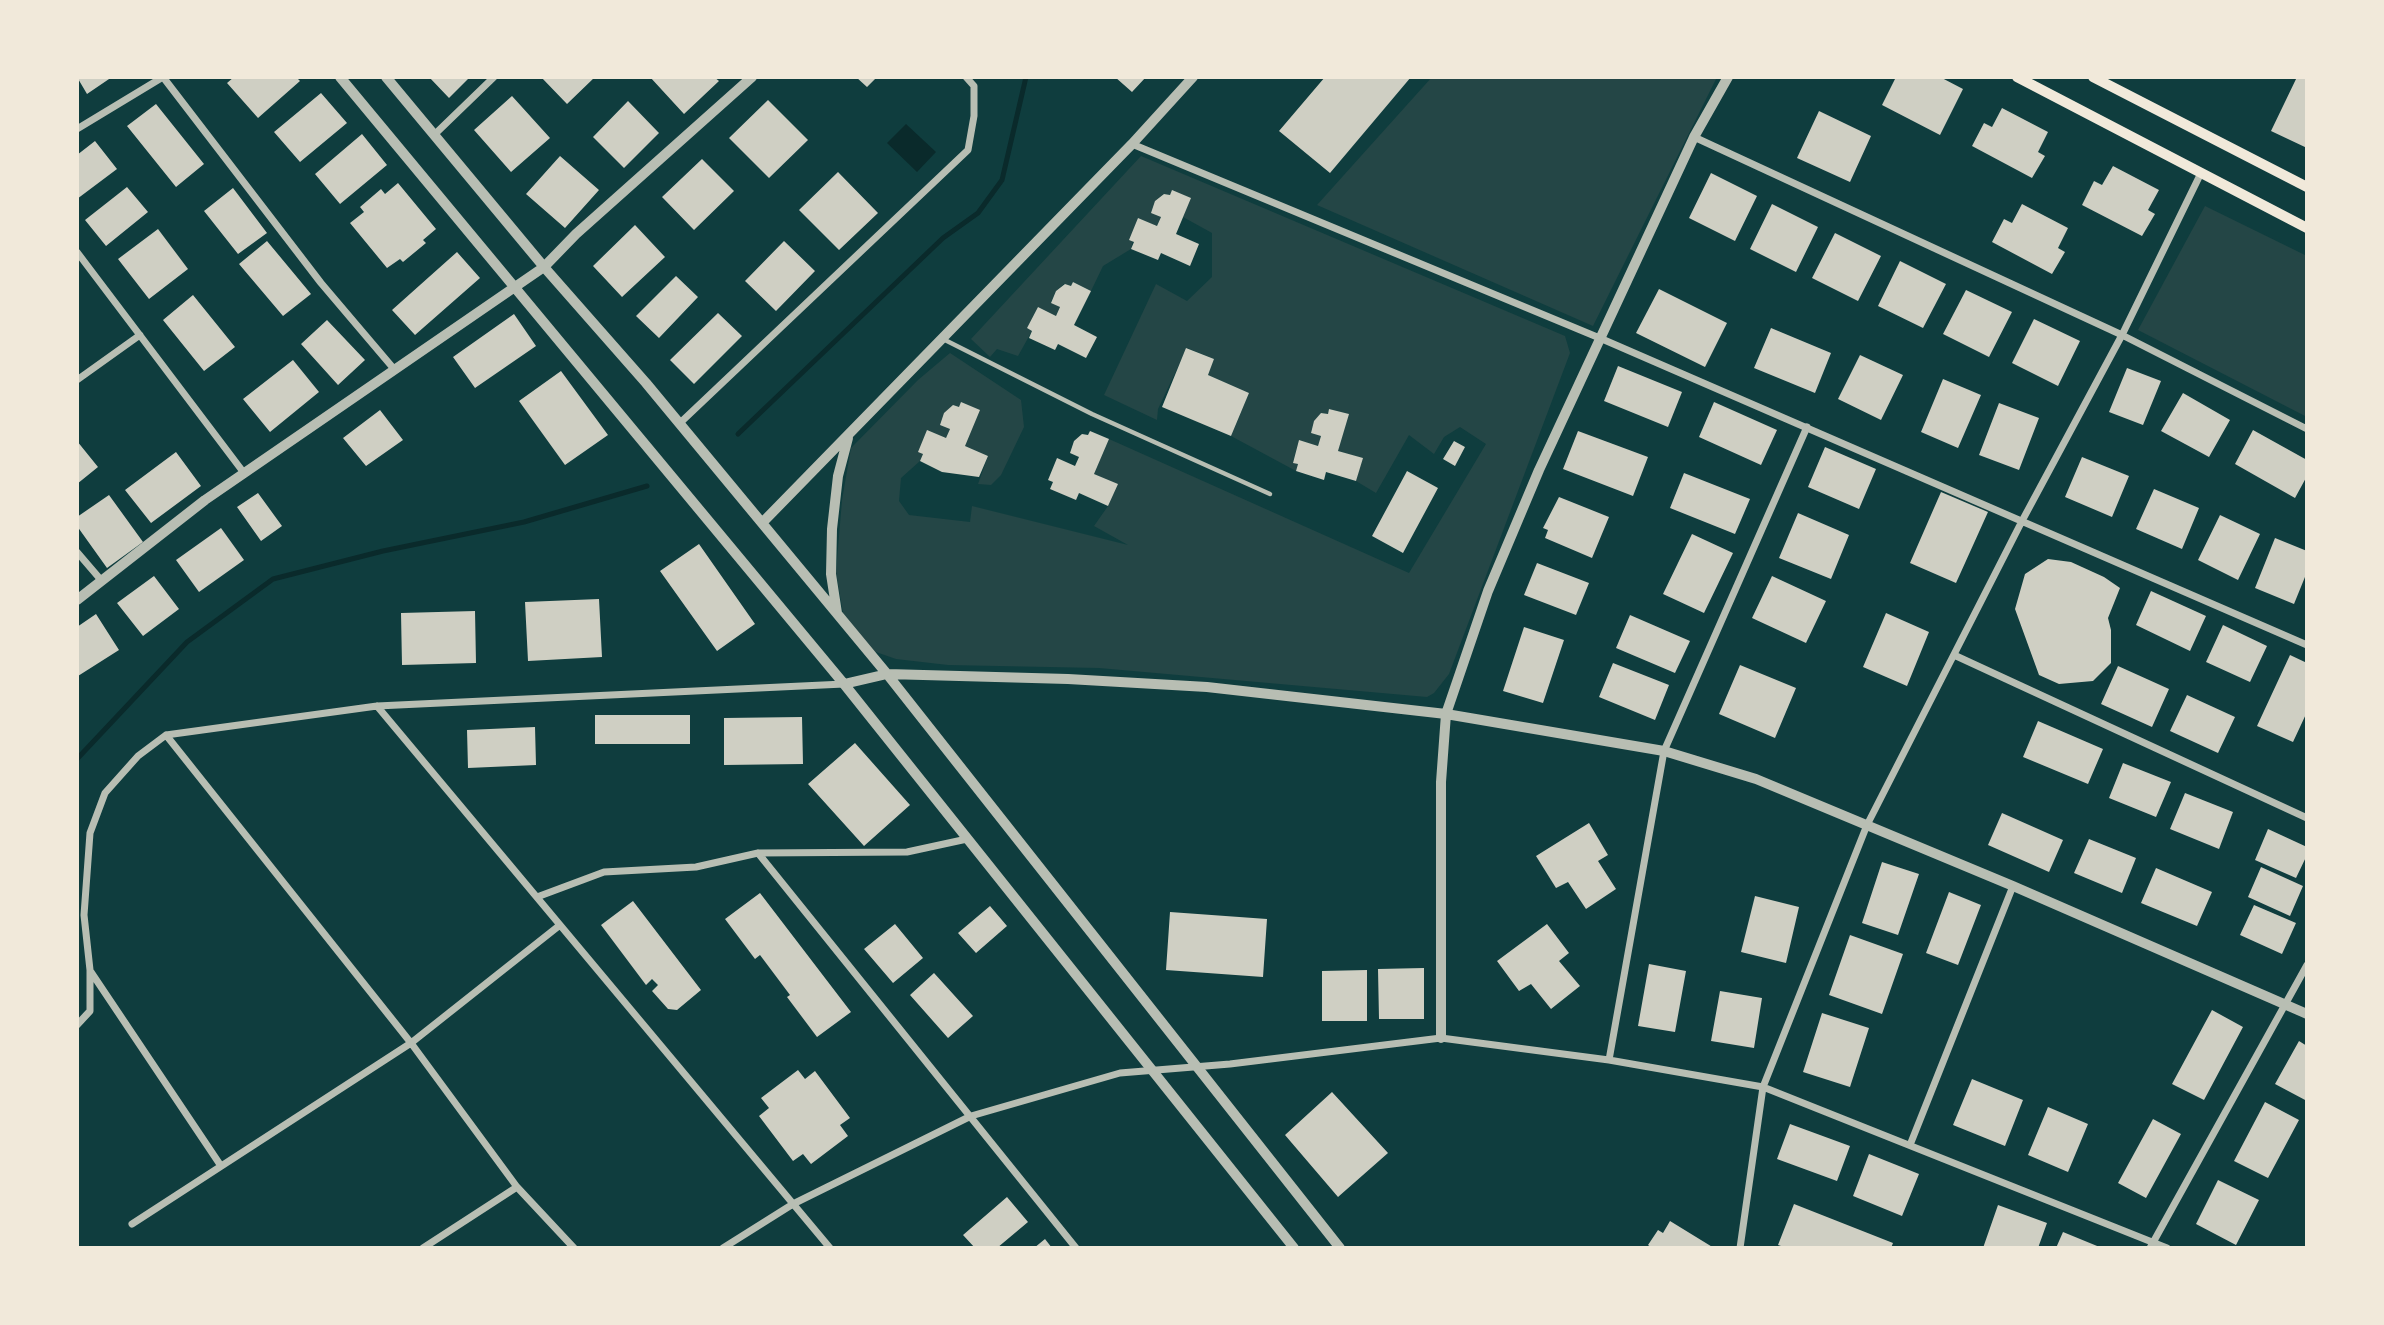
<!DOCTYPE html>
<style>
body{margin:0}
#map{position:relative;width:2384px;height:1325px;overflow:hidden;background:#0f3d3e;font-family:"PT Sans",sans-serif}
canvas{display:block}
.frame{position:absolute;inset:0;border:79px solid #f1e9da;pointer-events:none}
</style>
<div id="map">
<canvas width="2384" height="1325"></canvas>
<div class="frame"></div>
</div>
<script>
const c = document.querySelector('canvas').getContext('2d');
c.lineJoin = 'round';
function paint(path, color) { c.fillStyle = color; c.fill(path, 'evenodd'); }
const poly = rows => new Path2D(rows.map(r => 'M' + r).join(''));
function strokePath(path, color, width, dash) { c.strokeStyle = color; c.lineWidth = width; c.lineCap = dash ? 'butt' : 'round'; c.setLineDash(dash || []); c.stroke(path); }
paint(poly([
 [1432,77,1717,77,1593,326,1317,205],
 [1141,156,1565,336,1570,353,1449,674,1434,693,1427,697,1099,668,948,665,896,659,873,651,843,613,836,572,842,500,851,448,918,380,950,353,1021,400,1024,427,1001,475,991,485,978,484,988,456,965,446,950,429,946,438,923,454,920,461,901,478,899,501,909,515,970,522,972,506,1128,545,1094,526,1108,506,1117,484,1094,474,1109,439,1409,573,1486,444,1460,427,1444,437,1434,454,1409,435,1376,493,1356,481,1362,458,1338,451,1348,414,1329,409,1328,414,1321,413,1314,422,1311,433,1321,436,1318,446,1299,440,1293,462,1298,464,1296,471,1231,436,1249,393,1208,375,1214,359,1187,348,1158,409,1157,420,1104,395,1156,284,1187,301,1212,277,1212,233,1183,217,1190,198,1172,191,1170,195,1164,194,1155,201,1161,217,1157,226,1138,218,1131,249,1103,266,1091,291,1073,282,1071,286,1064,284,1056,291,1051,302,1060,307,1056,316,1038,307,1027,328,1032,331,1018,356,997,349,990,357,971,339],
 [2205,206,2307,256,2307,417,2138,330]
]), '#244646');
paint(poly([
 [906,124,936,152,917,172,887,143]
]), '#0a2a2b');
strokePath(poly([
 [738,434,943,238,978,213,1002,180,1026,77],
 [77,759,187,642,273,579,383,551,524,522,647,486]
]), '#0a2a2b', 5);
paint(poly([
 [77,77,112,77,87,94],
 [234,77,296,77,300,81,258,118,227,83],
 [429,77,470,77,449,98],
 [541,77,595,77,567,104],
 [650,77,714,77,719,81,684,114],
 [856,77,877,77,867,87],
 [1115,77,1146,77,1132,92],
 [1325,77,1411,77,1330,173,1279,131],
 [1896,77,1940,77,1963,89,1940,135,1882,105],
 [2297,77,2307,77,2307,148,2271,131],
 [321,93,347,123,300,162,274,132],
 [512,96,550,138,511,172,474,130],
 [768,100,808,140,769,178,729,138],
 [628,101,659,133,624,168,593,137],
 [156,104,204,164,176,187,127,126],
 [2002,108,2048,132,2038,152,2045,156,2032,178,1972,146,1984,123,1992,127],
 [1819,111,1871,136,1850,182,1797,158],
 [362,134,387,165,340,204,315,174],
 [95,141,117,169,77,199,77,155],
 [560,156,599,190,565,228,526,194],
 [702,159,734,191,694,230,662,197],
 [2113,166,2159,190,2148,210,2155,214,2142,236,2082,205,2094,181,2102,185],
 [838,172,878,213,839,250,799,210],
 [1711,173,1757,196,1735,241,1689,218],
 [398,183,436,229,423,240,426,243,403,262,400,259,387,268,350,223,364,212,360,207,381,189,385,194],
 [127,187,148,212,106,246,85,220],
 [233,188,267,233,238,254,204,211],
 [1172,190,1191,198,1176,234,1199,244,1190,266,1161,253,1158,260,1131,249,1134,242,1129,240,1138,218,1157,226,1161,217,1151,213,1155,201,1164,194,1170,195],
 [1772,204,1818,227,1796,272,1750,249],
 [2022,204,2068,228,2058,248,2065,252,2052,274,1992,242,2004,219,2012,223],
 [635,225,665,257,622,297,593,266],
 [158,229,188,269,149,299,118,259],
 [1835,233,1881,256,1858,301,1812,278],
 [267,241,311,294,283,316,239,264],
 [784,241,815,271,776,311,745,281],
 [457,252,480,278,415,335,392,310],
 [1900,261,1946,284,1923,328,1878,306],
 [676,276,698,297,659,338,636,316],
 [1073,282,1091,291,1074,325,1097,337,1086,358,1058,344,1055,350,1029,338,1032,331,1027,328,1038,307,1056,316,1060,307,1051,303,1056,291,1065,284,1071,286],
 [1659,289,1727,323,1705,367,1636,333],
 [1966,290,2012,312,1989,357,1943,334],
 [193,295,235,347,204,371,163,320],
 [718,313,742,336,694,384,670,360],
 [514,314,536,346,475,388,453,357],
 [2034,319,2080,341,2058,386,2012,363],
 [327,320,365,360,338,385,301,344],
 [1771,328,1831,353,1815,393,1754,368],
 [1186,348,1214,359,1208,375,1249,393,1231,436,1162,407],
 [1860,355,1903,375,1881,420,1838,399],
 [293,360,319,392,270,432,243,399],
 [1618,366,1682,392,1668,427,1604,401],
 [2127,368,2161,381,2143,425,2109,412],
 [561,371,608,435,565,465,519,401],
 [1943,379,1981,395,1958,448,1921,432],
 [2183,393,2230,420,2209,457,2161,431],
 [961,402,980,410,965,446,988,456,979,477,942,472,920,461,923,454,918,452,927,430,946,438,950,429,940,425,944,413,953,405,959,407],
 [1714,402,1777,430,1761,465,1699,437],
 [1999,403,2039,418,2019,470,1979,455],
 [1329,409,1349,414,1338,451,1363,458,1356,481,1326,472,1324,480,1296,471,1298,464,1293,463,1299,440,1318,446,1321,436,1311,433,1314,421,1321,413,1328,414],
 [380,410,403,440,366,466,343,438],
 [2253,430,2307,460,2307,476,2295,498,2235,464],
 [1090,431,1109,439,1094,474,1118,484,1108,506,1079,493,1076,500,1050,489,1053,482,1048,480,1057,458,1075,466,1079,457,1070,453,1074,441,1082,434,1088,435],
 [1578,431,1648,457,1633,496,1563,469],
 [77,441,98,467,77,484],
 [1454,441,1465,447,1455,466,1443,459],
 [1825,447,1876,469,1859,509,1808,487],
 [176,452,201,486,151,523,125,490],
 [2082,457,2129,476,2112,517,2065,497],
 [1407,471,1438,488,1403,553,1372,536],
 [1684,473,1750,499,1735,534,1670,508],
 [2154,489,2199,508,2182,549,2136,529],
 [1941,492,1988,512,1956,583,1910,563],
 [258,493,282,526,261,541,237,507],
 [109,495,143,542,107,568,77,526,77,517],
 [1559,497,1609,517,1592,558,1545,538,1548,530,1543,528],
 [1798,513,1849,535,1831,579,1779,558],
 [2220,515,2260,534,2238,580,2198,560],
 [221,528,244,560,199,592,176,560],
 [1692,534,1733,553,1704,613,1663,594],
 [2275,538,2307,551,2307,572,2294,604,2255,588],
 [699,544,755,624,717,651,660,571],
 [2048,559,2071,562,2104,577,2120,588,2108,618,2111,630,2111,663,2093,681,2059,684,2039,675,2015,609,2025,574],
 [1537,563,1589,583,1576,615,1524,595],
 [154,576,179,609,143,636,117,603],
 [1772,576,1826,601,1806,643,1752,618],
 [2151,591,2206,616,2190,651,2136,625],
 [599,599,602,657,528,661,525,602],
 [475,611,476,663,402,665,401,613],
 [1886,613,1929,632,1907,686,1863,667],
 [96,614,119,650,78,676,77,627],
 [1630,615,1690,641,1675,673,1616,648],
 [2223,625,2267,646,2250,682,2206,662],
 [1524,627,1564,640,1543,703,1503,691],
 [2290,655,2307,663,2307,712,2293,742,2257,726],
 [1613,663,1669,685,1655,720,1599,697],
 [1740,665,1796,688,1775,738,1719,714],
 [2118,666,2169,689,2152,727,2101,704],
 [2187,695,2235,717,2218,753,2170,731],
 [595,715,690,715,690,744,595,744],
 [802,717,803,764,724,765,724,718],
 [2038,721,2103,749,2088,784,2023,757],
 [535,727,536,765,468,768,467,730],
 [855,743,910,805,864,846,808,784],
 [2123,763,2171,782,2156,817,2109,798],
 [2185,793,2233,812,2219,849,2170,829],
 [2002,813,2063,840,2049,872,1988,845],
 [1589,823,1608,855,1598,861,1616,889,1586,909,1568,882,1556,888,1536,856],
 [2268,829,2307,847,2307,855,2296,878,2255,860],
 [2089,839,2136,858,2122,893,2074,873],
 [1882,862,1919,874,1898,935,1862,923],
 [2261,867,2303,886,2290,916,2248,897],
 [2156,868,2212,892,2197,926,2141,903],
 [1949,892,1981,905,1958,965,1926,953],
 [760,893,851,1012,817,1037,787,997,790,995,760,955,755,959,725,919],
 [1755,896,1799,907,1786,963,1741,952],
 [633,901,701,990,677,1010,668,1009,652,991,658,985,652,979,646,985,601,925],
 [2254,905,2296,923,2282,954,2240,935],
 [990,906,1007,926,976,953,958,933],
 [1170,912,1267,919,1263,977,1166,970],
 [895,924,923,958,893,983,864,949],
 [1547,924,1569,953,1559,961,1580,986,1551,1009,1531,984,1519,991,1497,961],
 [1850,935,1903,954,1882,1014,1829,995],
 [1649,964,1686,971,1675,1032,1638,1026],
 [1424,968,1424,1019,1379,1019,1378,969],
 [1367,970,1367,1021,1322,1021,1322,971],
 [934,973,973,1016,948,1038,910,995],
 [1720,991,1762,998,1754,1048,1711,1041],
 [2212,1010,2243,1027,2204,1100,2172,1084],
 [1822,1013,1869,1028,1850,1087,1803,1072],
 [2299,1041,2307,1046,2307,1101,2275,1084],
 [798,1070,805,1079,815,1071,850,1118,840,1125,848,1136,811,1164,803,1154,793,1161,759,1116,769,1108,761,1098],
 [1972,1079,2023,1100,2005,1146,1953,1125],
 [1332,1092,1388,1153,1338,1197,1285,1135],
 [2265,1102,2299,1120,2268,1178,2234,1161],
 [2048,1107,2088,1124,2068,1172,2028,1155],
 [2153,1119,2181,1134,2146,1198,2118,1183],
 [1790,1124,1850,1146,1837,1181,1777,1159],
 [1869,1154,1919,1174,1902,1216,1853,1196],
 [2218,1180,2259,1200,2236,1245,2196,1224],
 [1007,1197,1028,1222,997,1248,975,1248,963,1235],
 [1794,1204,1893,1243,1891,1248,1787,1248,1778,1245],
 [1998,1205,2047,1223,2038,1248,1983,1248],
 [1670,1221,1714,1248,1652,1248,1648,1245,1658,1230,1663,1233],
 [2063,1232,2102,1248,2056,1248],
 [1045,1239,1052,1248,1034,1248]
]), '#cfcfc3');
strokePath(poly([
 [943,339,1092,414,1270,494]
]), '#b8beb3', 4.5);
strokePath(poly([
 [77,129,163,77,321,283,394,369],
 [434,135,494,77],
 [1694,137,2122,335,2307,429],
 [1132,144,1602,339,2307,645],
 [77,252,244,473],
 [77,380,140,335],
 [680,423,968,150,974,116,974,86,966,77],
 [77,552,101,580],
 [1954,655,2307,818],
 [377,706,830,1248],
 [166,735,411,1043,517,1187,574,1248],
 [758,853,1076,1248],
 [537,897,604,872,696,867,758,853,907,852,967,839],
 [91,972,221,1166],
 [77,1025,90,1011,90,970,84,915,90,833,105,793,138,756,166,735,377,706,844,684],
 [1609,1060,1664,751,1807,427],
 [1910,1145,2013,886],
 [132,1224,411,1043,560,925],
 [423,1248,517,1187],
 [723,1248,793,1204,971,1116,1120,1073,1230,1064,1441,1038,1609,1060,1763,1087,2167,1248],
 [1740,1248,1763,1087,1867,825,2022,521,2122,335,2201,173],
 [2150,1248,2307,965]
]), '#b8beb3', 7);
strokePath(poly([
 [340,77,844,684,1294,1248],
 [386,77,544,267,646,383,887,674,1340,1248],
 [762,523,1132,144,1193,77],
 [77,600,205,500,544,267,576,234,752,77],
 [837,613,831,574,832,529,838,476,848,438],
 [844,684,887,674,1068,679,1207,687,1446,714,1664,751,1756,779,2013,886,2307,1014],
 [1441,1038,1441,782,1446,714,1488,591,1539,470,1694,137,1728,77]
]), '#b8beb3', 10);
strokePath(poly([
 [2017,77,2307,228],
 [2093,77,2307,187]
]), '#f1e9da', 10);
</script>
